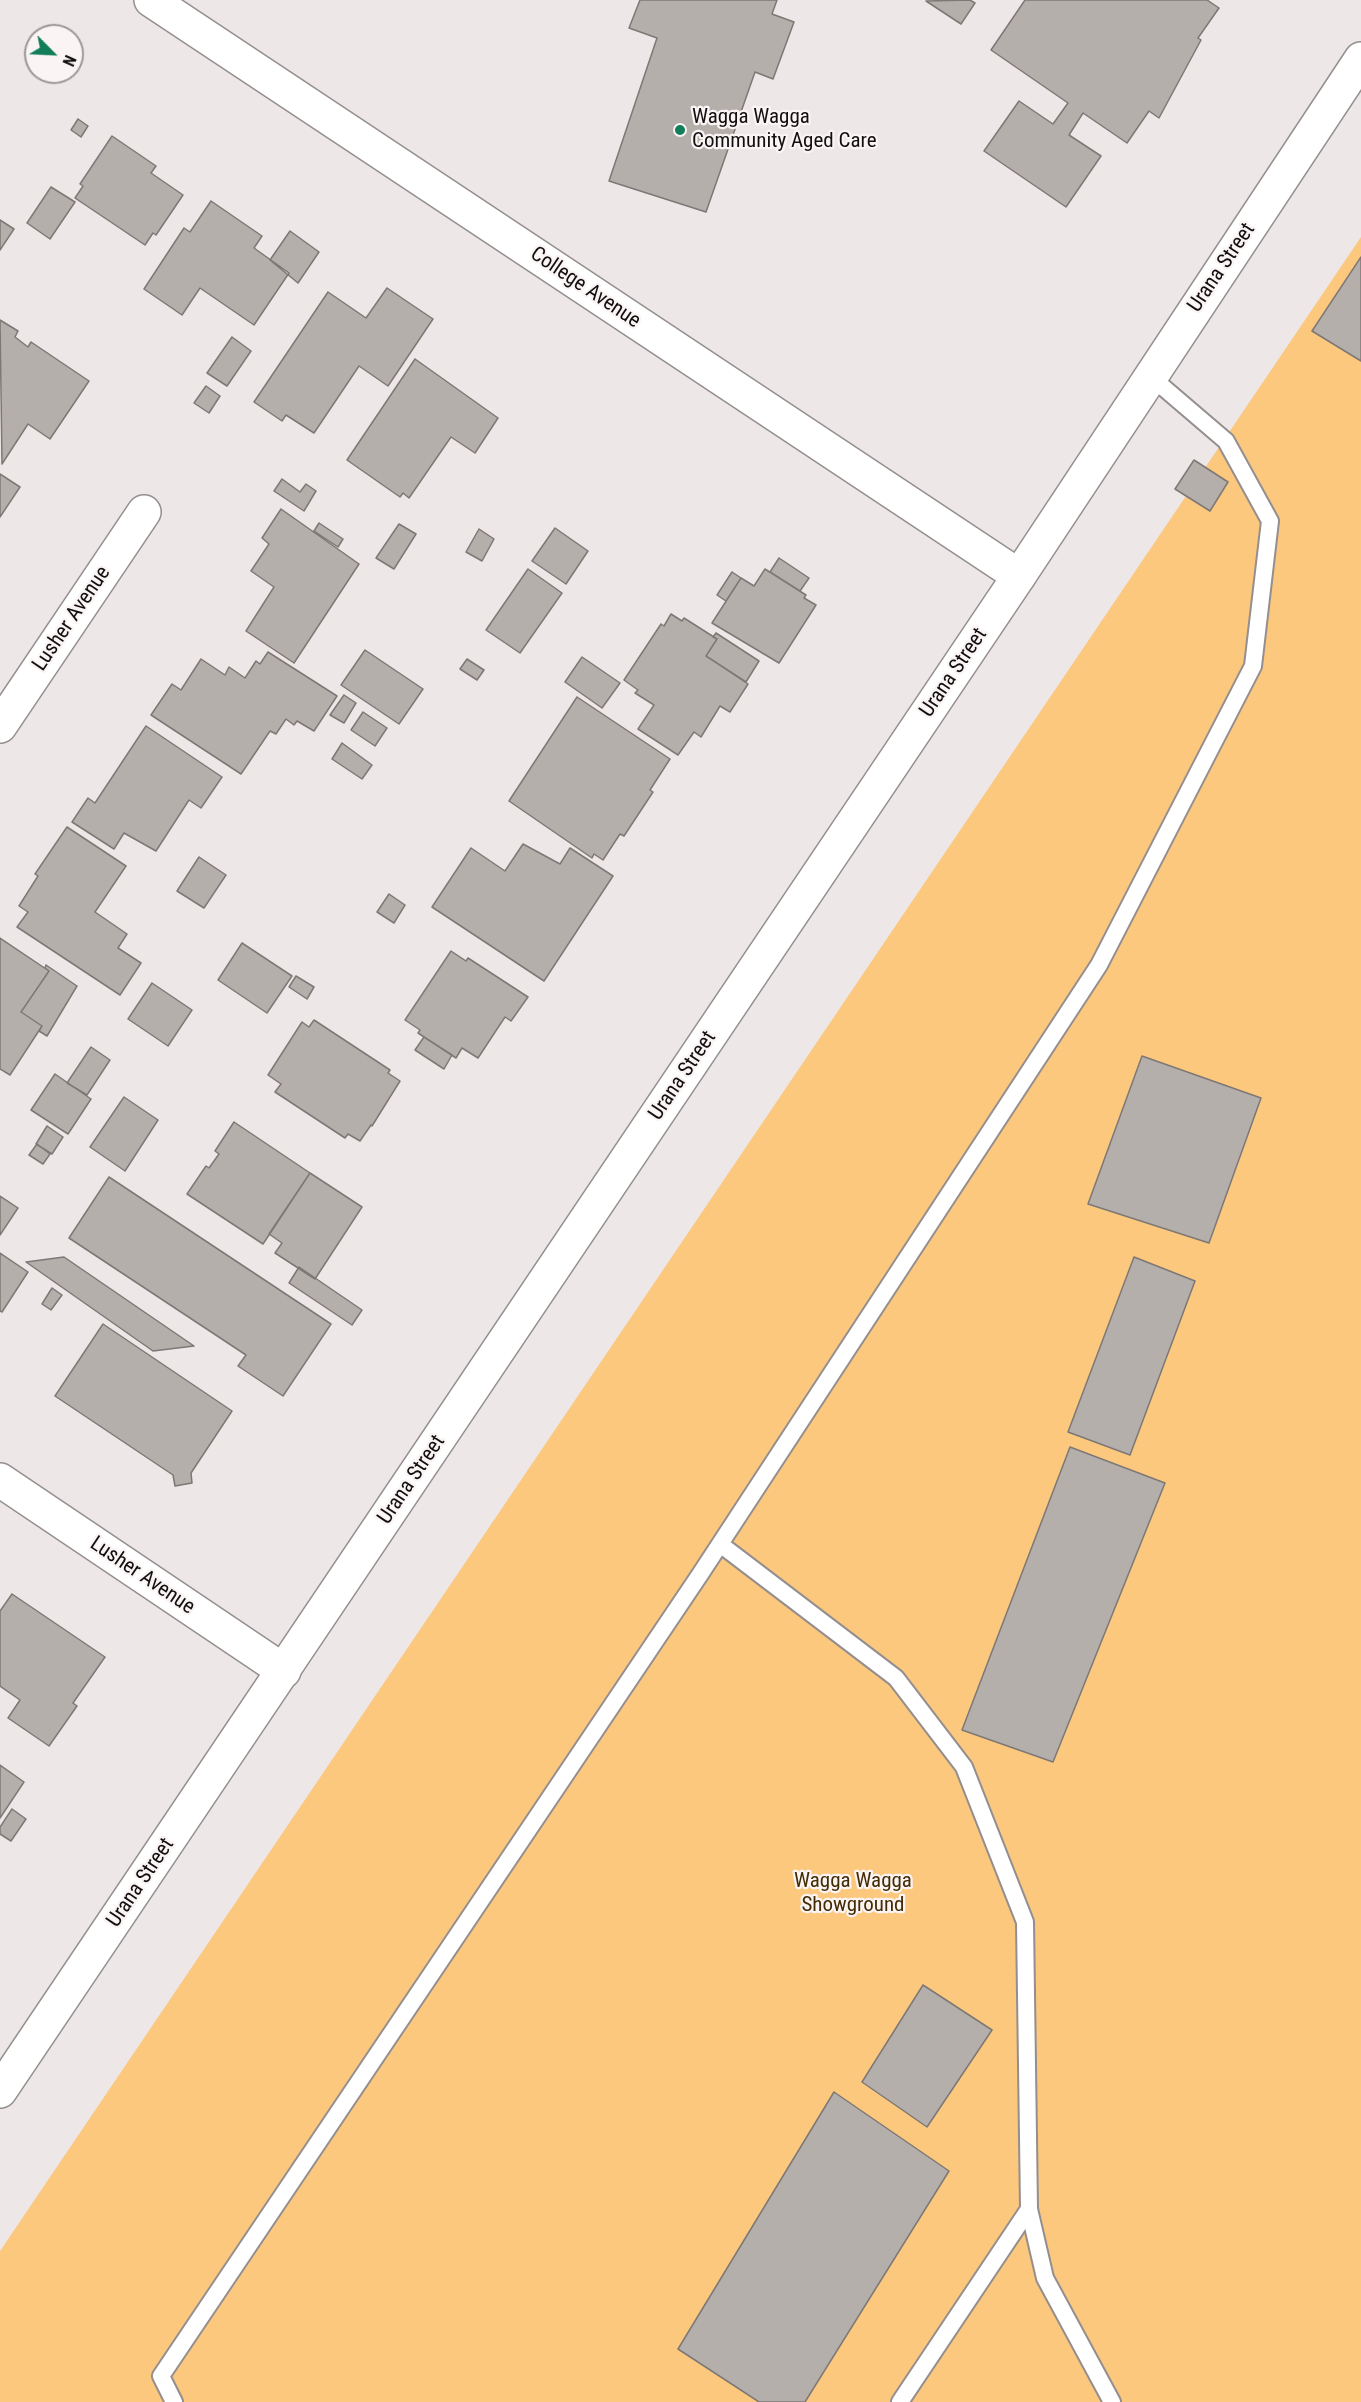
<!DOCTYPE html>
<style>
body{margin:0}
#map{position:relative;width:1361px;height:2402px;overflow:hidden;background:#eee7e7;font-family:"Roboto Condensed",sans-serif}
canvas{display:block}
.north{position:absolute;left:24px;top:24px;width:60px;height:60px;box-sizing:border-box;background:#fbf4f4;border:2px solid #9d9898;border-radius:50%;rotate:114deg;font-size:16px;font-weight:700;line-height:24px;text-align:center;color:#110f0f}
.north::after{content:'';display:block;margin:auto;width:21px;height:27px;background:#117d59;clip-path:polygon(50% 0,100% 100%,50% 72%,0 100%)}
</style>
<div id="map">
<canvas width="1361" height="2402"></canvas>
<div class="north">N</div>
</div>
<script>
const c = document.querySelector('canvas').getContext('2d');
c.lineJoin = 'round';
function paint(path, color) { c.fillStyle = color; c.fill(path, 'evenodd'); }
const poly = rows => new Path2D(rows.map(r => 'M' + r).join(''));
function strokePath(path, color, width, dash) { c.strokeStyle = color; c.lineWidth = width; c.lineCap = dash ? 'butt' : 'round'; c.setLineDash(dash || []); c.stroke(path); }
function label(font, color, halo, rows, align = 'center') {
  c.font = font + ' "Roboto Condensed",sans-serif'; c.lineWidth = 4.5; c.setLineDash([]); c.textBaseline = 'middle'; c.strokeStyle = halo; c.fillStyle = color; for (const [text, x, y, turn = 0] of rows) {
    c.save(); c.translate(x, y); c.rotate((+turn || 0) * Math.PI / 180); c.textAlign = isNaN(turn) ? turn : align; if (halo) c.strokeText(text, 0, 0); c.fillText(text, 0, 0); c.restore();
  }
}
paint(poly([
 [1361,237,1361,2402,0,2402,0,2251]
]), '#fbc87e');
const building = poly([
 [640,0,777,0,772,14,794,22,773,79,755,72,706,212,609,181,657,38,629,28,640,0],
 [970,0,975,3,961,24,926,1,970,0],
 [1025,0,1207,0,1219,8,1198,38,1201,40,1159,118,1149,111,1127,143,1083,113,1069,135,1101,156,1066,207,984,151,1019,101,1053,124,1068,103,991,50,1025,0],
 [78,119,88,126,81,137,71,130,78,119],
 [112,136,156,166,151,173,183,195,156,235,153,233,145,245,75,198,83,186,80,184,112,136],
 [51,187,75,202,50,239,27,223,51,187],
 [211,201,262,236,254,248,289,273,254,325,200,288,182,315,144,289,184,228,190,232,211,201],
 [0,220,14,229,0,250,0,220],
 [290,231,319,252,298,283,270,260,290,231],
 [1361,257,1361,361,1312,331,1361,257],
 [387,288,433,319,388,386,359,366,314,433,286,415,282,421,254,402,328,292,366,318,387,288],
 [0,320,18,331,15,337,28,347,31,342,89,381,50,439,28,424,2,464,0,320],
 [232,337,251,351,227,386,207,373,232,337],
 [415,359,498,418,475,453,451,437,409,498,403,493,400,497,347,460,415,359],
 [206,386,220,396,209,413,194,403,206,386],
 [1194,460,1228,482,1210,511,1175,489,1194,460],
 [0,474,20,487,0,517,0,474],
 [282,479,300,492,306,484,316,491,304,511,274,491,282,479],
 [281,509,359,564,294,663,246,631,274,587,251,571,269,544,262,538,281,509],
 [319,523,343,539,338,547,314,531,319,523],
 [399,524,416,534,394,569,376,558,399,524],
 [555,528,588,551,566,584,532,561,555,528],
 [479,529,494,539,482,561,466,552,479,529],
 [779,558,809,578,800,591,770,572,779,558],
 [528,569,562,593,520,653,486,630,528,569],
 [765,569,806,595,804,598,816,605,779,663,712,623,741,578,754,586,765,569],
 [732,572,741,578,726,601,717,595,732,572],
 [671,614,682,621,684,618,717,639,706,656,748,684,730,712,720,706,701,737,694,732,678,755,638,729,654,705,635,693,638,690,624,680,661,624,664,626,671,614],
 [716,633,759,661,746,682,706,656,717,639,713,637,716,633],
 [365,650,423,689,399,724,341,685,365,650],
 [268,652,337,696,314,731,297,721,294,725,286,719,276,734,270,731,241,774,151,715,172,684,181,690,201,659,225,675,229,667,245,678,256,661,260,664,268,652],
 [582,657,620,683,602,708,565,682,582,657],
 [467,659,484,670,477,680,460,669,467,659],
 [344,695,356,703,344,723,330,715,344,695],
 [577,697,670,759,650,790,653,792,624,836,620,834,603,860,594,854,592,858,509,801,577,697],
 [363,712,387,728,375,746,351,730,363,712],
 [146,726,222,777,201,808,189,800,156,851,124,833,114,849,72,822,88,798,95,803,146,726],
 [342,743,372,765,362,779,332,759,342,743],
 [67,827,126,866,95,912,127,934,118,948,141,963,120,995,17,927,28,912,19,906,38,876,35,874,67,827],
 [523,844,560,864,570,848,613,876,544,981,432,907,471,848,505,871,523,844],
 [199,857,226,875,204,908,177,891,199,857],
 [389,894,405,905,394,923,377,912,389,894],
 [0,938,49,971,21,1012,42,1026,10,1075,0,1069,0,938],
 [242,943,292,976,267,1013,218,980,242,943],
 [451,951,466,961,468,958,528,997,511,1021,505,1017,478,1058,462,1048,456,1058,418,1033,420,1030,405,1020,451,951],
 [46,965,77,986,47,1036,39,1031,42,1026,21,1012,49,971,45,968,46,965],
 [296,976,314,987,307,999,289,987,296,976],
 [152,983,192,1010,168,1046,128,1019,152,983],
 [314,1020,390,1070,388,1073,400,1081,372,1126,371,1125,360,1141,348,1134,345,1138,275,1092,281,1084,268,1075,302,1022,309,1027,314,1020],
 [424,1037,452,1055,444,1069,415,1050,424,1037],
 [91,1047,110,1060,87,1095,67,1083,91,1047],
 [1142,1056,1261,1098,1209,1243,1088,1204,1142,1056],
 [55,1074,91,1099,68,1134,31,1110,55,1074],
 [124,1097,158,1120,125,1171,90,1147,124,1097],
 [234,1122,310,1173,263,1244,187,1194,206,1166,209,1168,219,1154,215,1151,234,1122],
 [47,1126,63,1137,52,1154,36,1144,47,1126],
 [37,1144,50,1154,43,1164,29,1155,37,1144],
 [310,1173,362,1207,315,1279,275,1253,282,1243,269,1234,310,1173],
 [109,1177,331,1324,283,1396,238,1366,246,1355,69,1238,109,1177],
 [0,1196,18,1208,0,1235,0,1196],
 [0,1253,28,1272,2,1312,0,1311,0,1253],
 [64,1257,194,1346,153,1351,26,1262,64,1257],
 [1134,1257,1195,1281,1130,1455,1068,1432,1134,1257],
 [299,1267,362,1310,352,1325,289,1283,299,1267],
 [52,1288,62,1295,51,1310,42,1304,52,1288],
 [103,1324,232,1411,191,1473,192,1483,175,1486,173,1475,55,1396,103,1324],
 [1070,1447,1165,1483,1053,1762,962,1730,1070,1447],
 [12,1594,105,1657,73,1703,77,1706,49,1746,8,1718,20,1700,0,1686,0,1611,12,1594],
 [0,1765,24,1782,0,1818,0,1765],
 [12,1809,26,1819,11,1841,0,1834,0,1827,12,1809],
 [923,1985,992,2030,927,2127,862,2082,923,1985],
 [834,2092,949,2171,805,2402,759,2402,678,2349,834,2092]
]);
paint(building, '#b5afac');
strokePath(building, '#7d7875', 1.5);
const lane = poly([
 [720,1544,896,1678,964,1767,1025,1922,1029,2209,1045,2278,1112,2402],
 [174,2402,161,2376,701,1573,1099,965,1253,666,1270,521,1226,441,1150,376],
 [900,2402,1029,2209]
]);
const street = poly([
 [151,0,1019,576],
 [0,726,144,512],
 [0,1480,284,1671]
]);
const secondary = poly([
 [0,2091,1019,576,1361,59]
]);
strokePath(lane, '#958e8e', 20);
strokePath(street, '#958e8e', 36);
strokePath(secondary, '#958e8e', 36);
strokePath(lane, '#fff', 16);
strokePath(street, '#fff', 33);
strokePath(secondary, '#fff', 33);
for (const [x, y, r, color] of [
 [680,130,6,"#117d59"]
]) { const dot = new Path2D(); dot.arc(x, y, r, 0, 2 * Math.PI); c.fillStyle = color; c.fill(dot); strokePath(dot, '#fbf4f4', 2); }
label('21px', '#110f0f', '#fbf4f4', [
 ["Wagga Wagga",692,118],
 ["Community Aged Care",692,142]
], 'left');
label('21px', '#110f0f', '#fbf4f4', [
 ["Urana Street",1222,268,-56],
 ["College Avenue",585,288,34],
 ["Lusher Avenue",72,619,-56],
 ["Urana Street",954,673,-56],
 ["Urana Street",683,1076,-56],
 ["Urana Street",412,1480,-56],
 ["Lusher Avenue",142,1576,34],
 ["Urana Street",141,1883,-56]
]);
label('21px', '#432c03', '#fbf4f4', [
 ["Wagga Wagga",853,1882],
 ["Showground",853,1906]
]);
</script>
